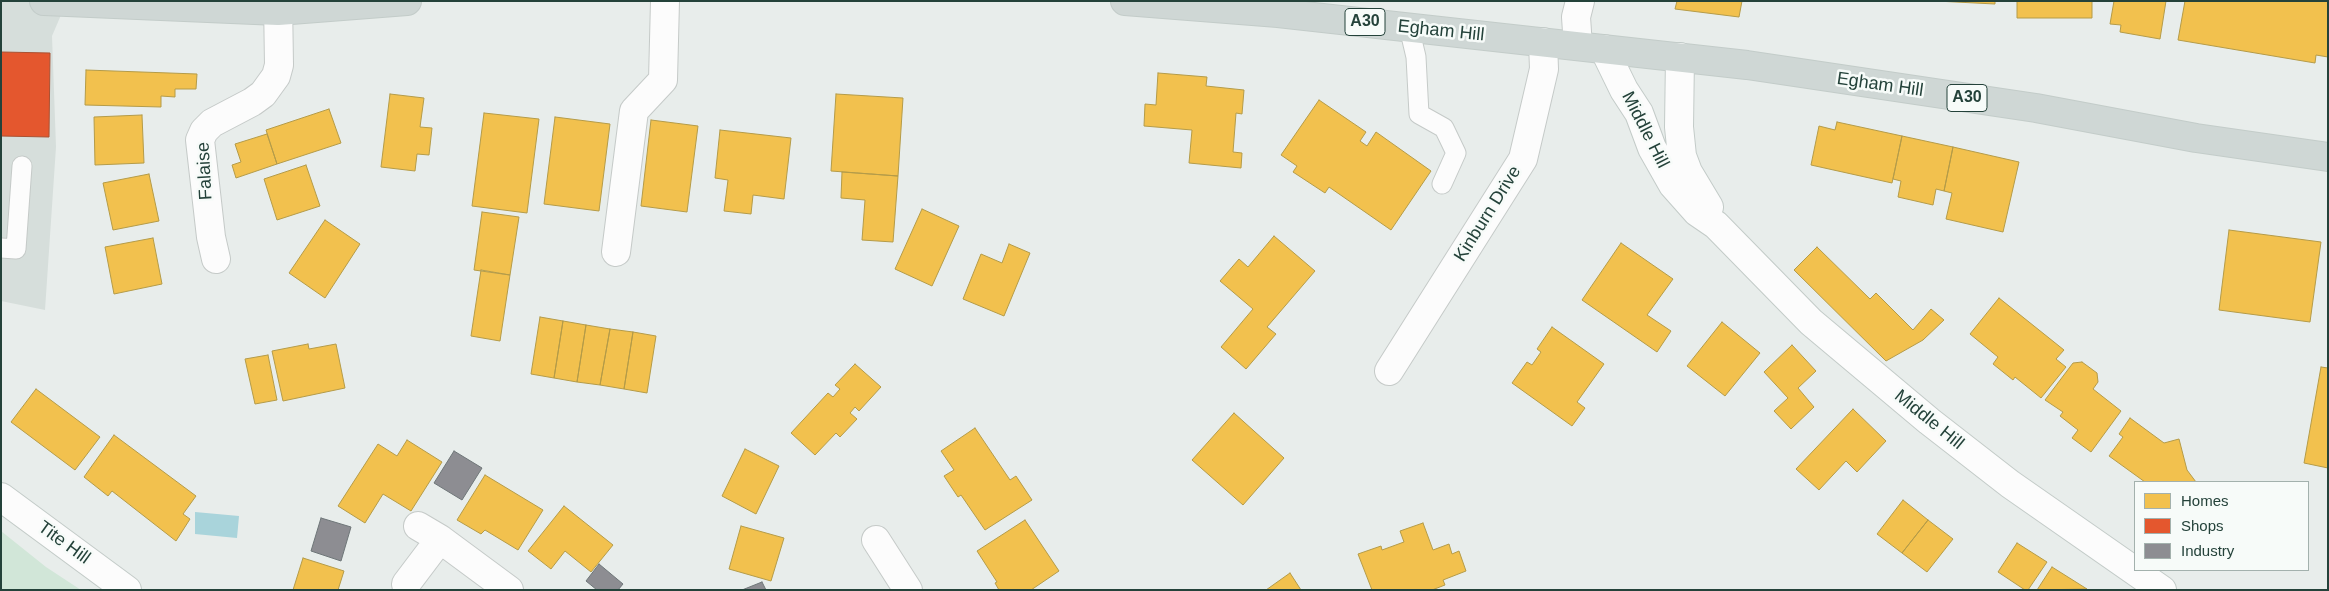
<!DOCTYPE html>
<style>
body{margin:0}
#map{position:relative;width:2329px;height:591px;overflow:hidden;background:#e8edeb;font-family:Helvetica,sans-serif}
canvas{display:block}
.frame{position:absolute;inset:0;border:2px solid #24423a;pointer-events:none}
.legend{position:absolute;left:2134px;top:481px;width:175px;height:90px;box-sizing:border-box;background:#f7fbf9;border:1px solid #a3b1ad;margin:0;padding:6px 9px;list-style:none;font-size:15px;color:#24423a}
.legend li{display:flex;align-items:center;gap:10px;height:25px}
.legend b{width:25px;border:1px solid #a3b1ad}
</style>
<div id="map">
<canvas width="2329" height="591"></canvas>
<div class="frame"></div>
<ul class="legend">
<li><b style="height:14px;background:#f2c14e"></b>Homes</li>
<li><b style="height:14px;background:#e4572e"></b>Shops</li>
<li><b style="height:14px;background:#8d8d92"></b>Industry</li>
</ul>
</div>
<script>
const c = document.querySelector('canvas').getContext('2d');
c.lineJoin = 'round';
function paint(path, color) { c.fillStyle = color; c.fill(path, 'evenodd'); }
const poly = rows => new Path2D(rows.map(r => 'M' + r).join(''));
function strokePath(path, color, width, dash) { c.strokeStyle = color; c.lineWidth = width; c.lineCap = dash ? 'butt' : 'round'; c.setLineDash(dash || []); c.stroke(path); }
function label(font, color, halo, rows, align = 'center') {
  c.font = font + ' Helvetica,sans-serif'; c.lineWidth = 5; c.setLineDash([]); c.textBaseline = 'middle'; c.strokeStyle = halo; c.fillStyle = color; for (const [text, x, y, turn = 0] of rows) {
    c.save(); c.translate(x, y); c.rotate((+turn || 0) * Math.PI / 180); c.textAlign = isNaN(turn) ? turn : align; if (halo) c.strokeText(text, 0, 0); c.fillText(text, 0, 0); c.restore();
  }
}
paint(poly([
 [1,1,67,1,52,36,56,147,45,310,1,301]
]), '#d6dedb');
paint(poly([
 [1,531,46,567,81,590,1,590]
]), '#d1e6d8');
paint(poly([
 [195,512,239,516,237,538,195,534]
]), '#a9d4db');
const homes = poly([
 [1677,1,1742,1,1739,17,1675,9,1677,1],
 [1936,1,1995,1,1995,4,1936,1],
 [2017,1,2092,1,2092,18,2017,18,2017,1],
 [2114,1,2166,1,2160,39,2120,32,2121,25,2110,24,2114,1],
 [2185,1,2328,1,2328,57,2316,55,2315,63,2178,40,2185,1],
 [86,70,197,74,196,89,175,89,175,97,161,96,161,107,85,105,86,70],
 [1158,73,1207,77,1206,86,1244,90,1242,114,1236,113,1233,152,1242,153,1241,168,1189,163,1192,130,1144,126,1145,104,1156,105,1158,73],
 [390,94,424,98,420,127,432,128,429,155,417,154,415,171,381,167,390,94],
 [836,94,903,98,898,176,831,171,836,94],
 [1319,100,1366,132,1360,141,1367,146,1376,132,1431,171,1391,230,1329,187,1325,193,1293,172,1297,166,1281,155,1319,100],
 [329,109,341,143,277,164,266,130,329,109],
 [484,113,539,119,527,213,472,206,484,113],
 [142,115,144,163,95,165,94,117,142,115],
 [555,117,610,124,599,211,544,204,555,117],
 [651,120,698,126,687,212,641,206,651,120],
 [1837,122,1902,136,1892,183,1811,165,1819,126,1835,130,1837,122],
 [720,130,791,138,784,199,753,195,751,214,724,211,728,180,715,178,720,130],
 [267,134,277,164,236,178,232,165,241,162,235,144,267,134],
 [1902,136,1953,147,1944,191,1936,189,1933,205,1898,197,1901,181,1893,179,1902,136],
 [1953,147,2019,162,2003,232,1946,219,1952,193,1944,191,1953,147],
 [306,165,320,206,277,220,264,179,306,165],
 [842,172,898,176,893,242,862,240,865,200,841,198,842,172],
 [149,174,159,221,113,230,103,183,149,174],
 [922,209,959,226,932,286,895,269,922,209],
 [482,212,519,217,510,275,474,270,482,212],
 [325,220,360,244,325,298,289,273,325,220],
 [2229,230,2321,242,2310,322,2219,310,2229,230],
 [1274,236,1315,271,1267,327,1276,334,1246,369,1221,347,1253,309,1220,281,1239,259,1248,267,1274,236],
 [153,238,162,284,114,294,105,247,153,238],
 [1621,243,1673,279,1647,315,1671,331,1657,352,1582,300,1621,243],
 [1009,244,1030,253,1004,316,963,299,981,254,1002,263,1009,244],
 [1817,247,1870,299,1876,293,1913,330,1931,309,1944,320,1923,340,1886,361,1794,270,1817,247],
 [481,270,510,275,500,341,471,336,481,270],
 [1999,298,2064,350,2056,359,2066,367,2041,398,2015,377,2013,380,1993,364,1998,357,1970,334,1999,298],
 [540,317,563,321,554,378,531,374,540,317],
 [563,321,586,325,577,382,554,378,563,321],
 [1722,322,1760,353,1725,396,1687,366,1722,322],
 [586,325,610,329,600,385,577,382,586,325],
 [1552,327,1604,364,1577,402,1585,408,1572,426,1512,383,1527,362,1532,365,1541,352,1537,349,1552,327],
 [610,329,633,332,624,389,600,385,610,329],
 [633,332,656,336,647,393,624,389,633,332],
 [308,344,309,349,336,344,345,388,283,401,272,351,308,344],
 [1792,345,1816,371,1798,388,1814,407,1791,429,1774,411,1788,398,1764,372,1792,345],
 [268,355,277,400,255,404,245,359,268,355],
 [2082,362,2097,373,2098,382,2093,389,2121,411,2091,452,2072,438,2078,430,2060,416,2063,412,2045,400,2073,363,2082,362],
 [855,364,881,387,859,411,855,407,850,413,857,419,840,437,836,433,815,455,791,433,828,393,833,397,840,389,835,385,855,364],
 [2321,367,2328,368,2328,468,2304,463,2321,367],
 [36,389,100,437,75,470,11,422,36,389],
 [1853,409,1886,441,1857,472,1846,461,1819,490,1796,469,1853,409],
 [1234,413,1284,458,1243,505,1192,460,1234,413],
 [2130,418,2164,443,2179,439,2187,470,2196,482,2145,482,2109,456,2123,437,2119,434,2130,418],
 [975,428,1010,480,1016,476,1032,500,985,530,961,495,958,497,944,476,954,470,941,451,975,428],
 [114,435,196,496,183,514,190,519,176,541,112,491,108,496,84,477,114,435],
 [407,440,442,462,411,511,383,494,365,523,338,506,378,444,397,456,407,440],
 [745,449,779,466,756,514,722,496,745,449],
 [485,475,543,510,518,550,485,530,481,534,457,520,485,475],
 [1903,500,1928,520,1902,553,1877,534,1903,500],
 [564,506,613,545,591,572,565,551,551,569,528,551,564,506],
 [1025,520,1059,571,1031,590,999,590,995,583,997,582,977,551,1025,520],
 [1928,520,1953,539,1927,572,1902,553,1928,520],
 [1423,523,1433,550,1449,544,1452,554,1459,551,1466,571,1443,580,1445,585,1432,590,1372,590,1358,554,1381,546,1382,550,1404,542,1400,531,1423,523],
 [741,526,784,538,771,581,729,569,741,526],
 [2017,543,2047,562,2028,590,2025,590,1998,572,2017,543],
 [303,558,344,571,338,590,293,590,303,558],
 [2052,567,2087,589,2037,590,2052,567],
 [1290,573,1301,590,1266,590,1290,573]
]);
paint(homes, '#f2c14e');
strokePath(homes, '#b49b48', 1);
const shops = poly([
 [1,52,50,53,49,137,1,136,1,52]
]);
paint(shops, '#e4572e');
strokePath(shops, '#aa5132', 1);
const industry = poly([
 [454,451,482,468,462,500,434,483,454,451],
 [321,518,351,527,341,561,311,551,321,518],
 [599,564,623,584,618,590,597,590,586,581,599,564],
 [762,582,766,590,742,590,762,582]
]);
paint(industry, '#8d8d92');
strokePath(industry, '#6e7678', 1);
const lane = poly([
 [1409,27,1416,57,1419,114,1444,128,1456,153,1442,184],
 [1,248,16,249,22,166]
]);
const street = poly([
 [1578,46,1576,17,1580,1],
 [616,252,634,111,663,80,665,1],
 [216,259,211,237,200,140,204,131,212,123,252,102,263,94,276,76,279,65,278,1],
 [1389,371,1523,159,1544,69,1543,42],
 [418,526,440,539],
 [876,540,908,590],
 [406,584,440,539,509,590]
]);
const secondary = poly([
 [1604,49,1624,90,1639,113,1652,148,1673,185,1697,212,1716,225,1811,322,1929,421,2010,484,2162,590],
 [1680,57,1679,127,1682,156,1688,172,1709,207],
 [1,497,127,590]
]);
const primary = poly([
 [44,1,278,11,407,1],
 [1125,1,1278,13,1747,65,2036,108,2196,138,2328,157]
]);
strokePath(lane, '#c5cac8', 21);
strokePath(street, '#c5cac8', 30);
strokePath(secondary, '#c3cbc8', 30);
strokePath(primary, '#c3ccc9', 30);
strokePath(lane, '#fcfcfc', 19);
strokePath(street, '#fcfcfc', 28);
strokePath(secondary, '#fcfcfc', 28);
strokePath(primary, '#cfd7d5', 28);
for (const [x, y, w] of [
 [1365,22,40],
 [1967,98,40]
]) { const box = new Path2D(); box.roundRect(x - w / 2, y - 13.5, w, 27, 4); c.fillStyle = '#f7fbf9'; c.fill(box); strokePath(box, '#24423a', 1); }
label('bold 16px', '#24423a', null, [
 ["A30",1365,22],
 ["A30",1967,98]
]);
label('18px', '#24423a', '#f7fbf9', [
 ["Egham Hill",1441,31,6],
 ["Egham Hill",1880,85,8],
 ["Middle Hill",1645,130,63],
 ["Falaise",205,171,-93],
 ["Kinburn Drive",1488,214,-58],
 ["Middle Hill",1929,420,39],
 ["Tite Hill",64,543,36]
]);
</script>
